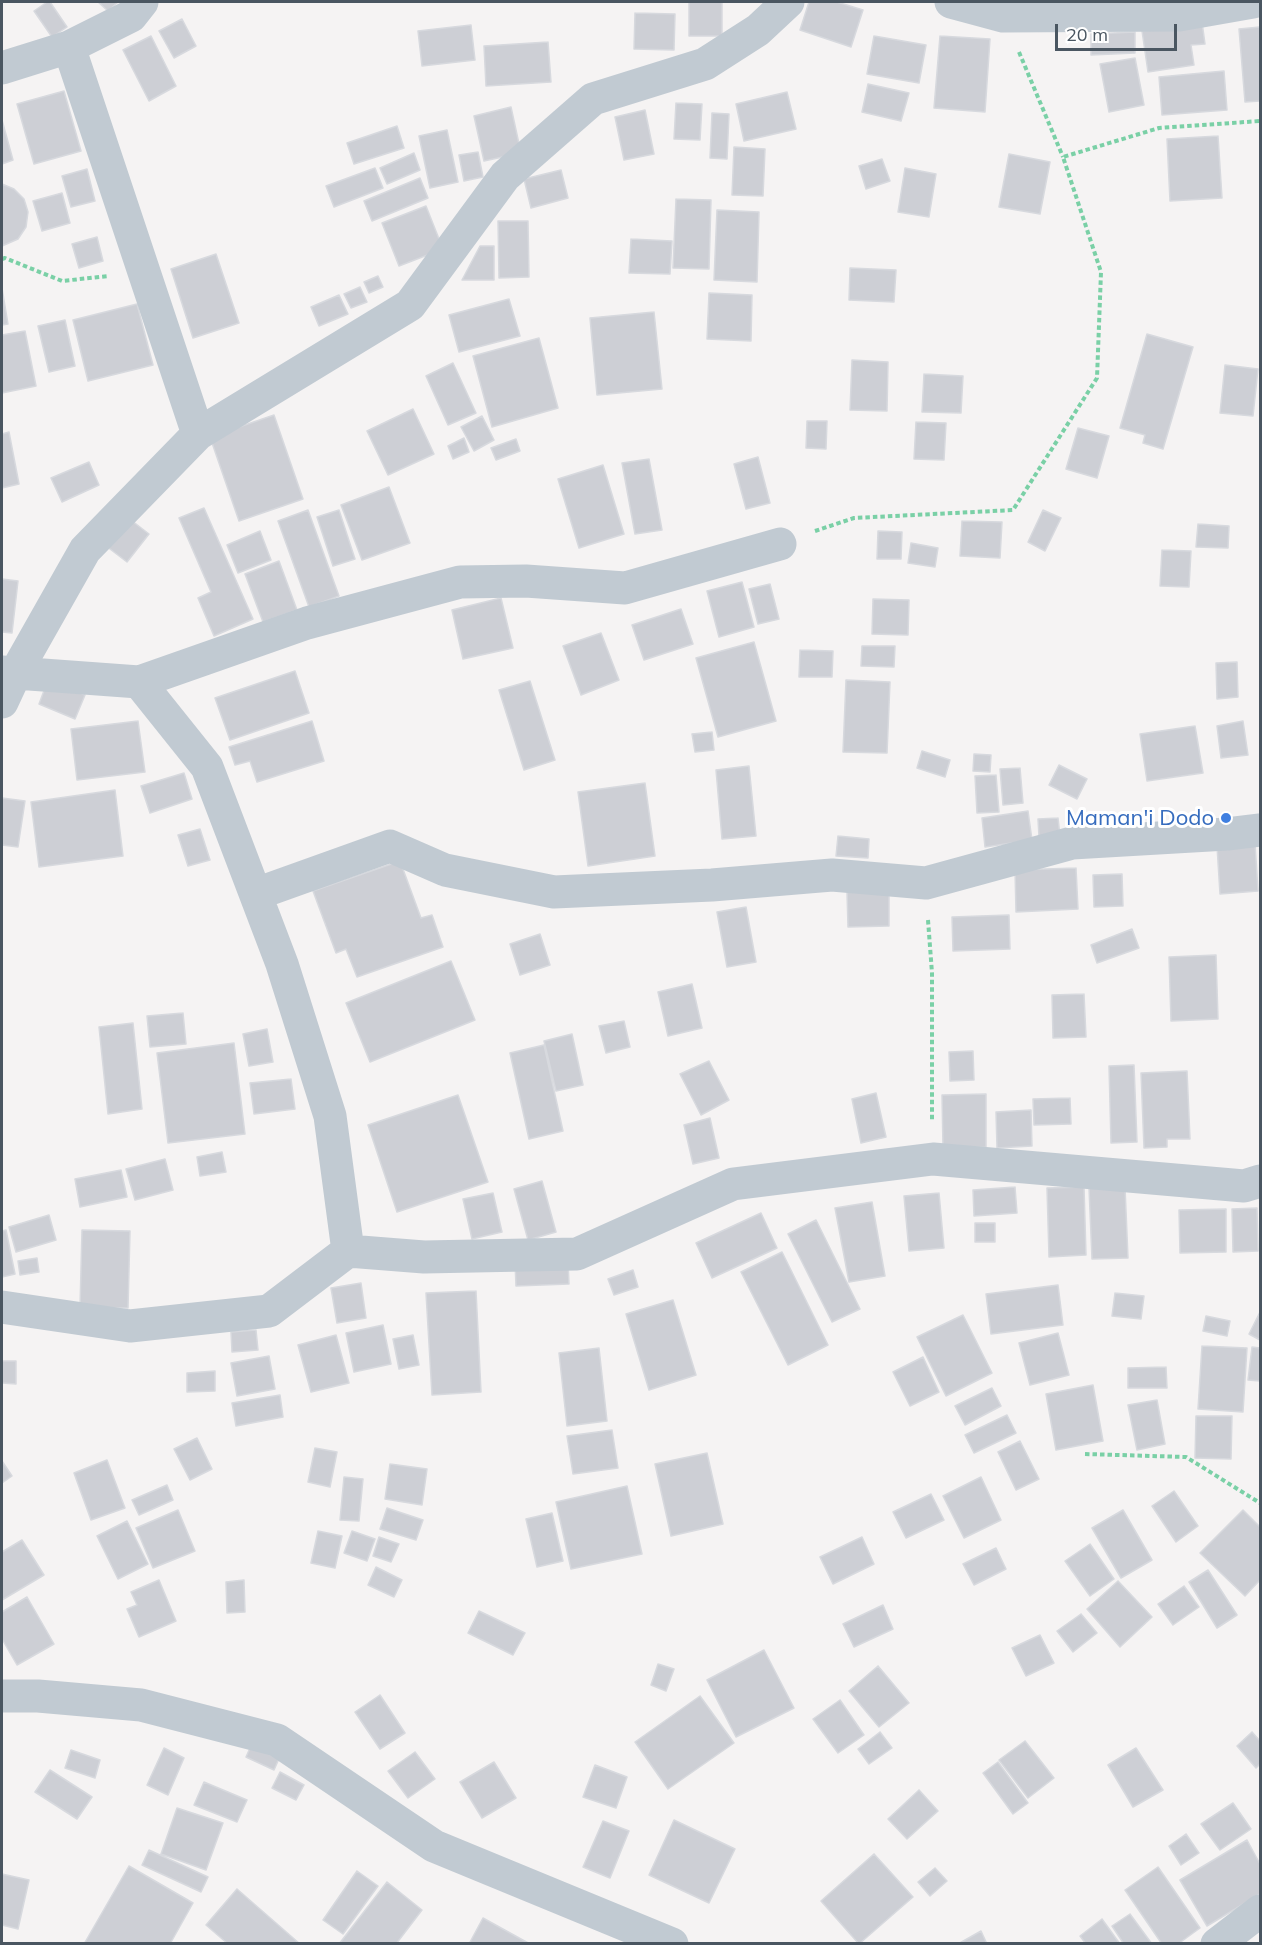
<!DOCTYPE html>
<style>
body{margin:0}
#map{position:relative;width:1262px;height:1945px;overflow:hidden;background:#f5f3f3;font-family:Mulish,sans-serif}
canvas{display:block}
.frame{position:absolute;inset:0;border:3px solid #4a5661;pointer-events:none}
.scale{position:absolute;left:1055px;top:24px;width:122px;height:27px;box-sizing:border-box;border:3px solid #4a5661;border-top:0;padding-left:8px;font-size:18px;line-height:21px;white-space:nowrap;color:#4a5661;-webkit-text-stroke:4px #fff;paint-order:stroke}
</style>
<div id="map">
<canvas width="1262" height="1945"></canvas>
<div class="frame"></div>
<div class="scale">20 m</div>
</div>
<script>
const c = document.querySelector('canvas').getContext('2d');
c.lineJoin = 'round';
function paint(path, color) { c.fillStyle = color; c.fill(path, 'evenodd'); }
const poly = rows => new Path2D(rows.map(r => 'M' + r).join(''));
function strokePath(path, color, width, dash) { c.strokeStyle = color; c.lineWidth = width; c.lineCap = dash ? 'butt' : 'round'; c.setLineDash(dash || []); c.stroke(path); }
function label(font, color, halo, rows, align = 'center') {
  c.font = font + ' Mulish,sans-serif'; c.lineWidth = 6; c.setLineDash([]); c.textBaseline = 'middle'; c.strokeStyle = halo; c.fillStyle = color; for (const [text, x, y, turn = 0] of rows) {
    c.save(); c.translate(x, y); c.rotate((+turn || 0) * Math.PI / 180); c.textAlign = isNaN(turn) ? turn : align; if (halo) c.strokeText(text, 0, 0); c.fillText(text, 0, 0); c.restore();
  }
}
const building = poly([
 [47,2,50,2,67,27,52,37,34,11,47,2],
 [98,2,118,2,108,11,98,2],
 [689,2,722,2,722,36,689,36,689,2],
 [809,2,837,2,863,10,851,47,800,30,809,2],
 [635,13,675,14,674,50,634,49,635,13],
 [182,19,196,46,174,58,159,31,182,19],
 [1202,22,1205,44,1191,45,1194,65,1148,72,1142,31,1202,22],
 [471,25,475,60,422,66,418,31,471,25],
 [1260,27,1260,101,1245,102,1239,29,1260,27],
 [1135,32,1135,53,1091,55,1091,34,1135,32],
 [151,36,176,86,149,101,123,50,151,36],
 [874,36,926,45,919,83,867,74,874,36],
 [940,36,990,39,985,112,934,108,940,36],
 [548,42,551,82,486,86,484,46,548,42],
 [1135,58,1144,105,1109,112,1100,64,1135,58],
 [1224,71,1227,110,1162,115,1159,77,1224,71],
 [868,84,909,93,901,121,862,112,868,84],
 [64,91,81,151,34,164,17,104,64,91],
 [787,92,796,129,744,141,736,104,787,92],
 [676,103,702,104,700,140,674,139,676,103],
 [511,107,521,153,484,161,474,116,511,107],
 [645,110,654,154,624,160,615,117,645,110],
 [712,113,729,114,727,159,710,158,712,113],
 [2,120,13,160,2,164,2,120],
 [397,126,404,148,354,164,347,143,397,126],
 [447,130,458,182,430,188,419,136,447,130],
 [1218,136,1222,198,1170,201,1167,139,1218,136],
 [734,147,765,149,763,196,732,195,734,147],
 [478,152,483,177,464,181,459,155,478,152],
 [414,153,420,170,387,184,380,168,414,153],
 [1009,154,1050,162,1040,214,999,207,1009,154],
 [882,159,890,181,866,189,859,166,882,159],
 [375,168,383,188,334,207,326,186,375,168],
 [905,168,936,174,929,217,898,212,905,168],
 [87,169,95,201,71,207,62,176,87,169],
 [561,170,568,198,531,208,524,179,561,170],
 [420,178,428,198,372,221,364,201,420,178],
 [2,184,14,189,24,199,28,212,26,227,18,239,2,246,2,184],
 [62,193,70,223,42,231,33,201,62,193],
 [676,199,711,200,709,269,673,268,676,199],
 [426,206,443,249,399,266,382,223,426,206],
 [717,210,759,212,757,282,714,280,717,210],
 [498,221,528,221,529,277,499,278,498,221],
 [97,237,103,261,79,268,72,244,97,237],
 [631,239,672,241,670,274,629,273,631,239],
 [480,246,494,246,494,280,462,280,480,246],
 [216,254,239,323,193,338,171,269,216,254],
 [850,268,896,270,894,302,849,300,850,268],
 [378,276,383,287,369,293,364,282,378,276],
 [360,287,367,302,351,308,344,294,360,287],
 [2,288,8,324,2,325,2,288],
 [709,293,752,295,751,341,707,339,709,293],
 [339,295,348,314,319,326,311,307,339,295],
 [509,299,520,336,459,352,449,315,509,299],
 [137,304,153,365,88,381,73,320,137,304],
 [654,312,662,389,597,395,590,318,654,312],
 [65,320,75,366,49,372,38,326,65,320],
 [25,331,36,386,2,393,2,335,25,331],
 [1147,334,1193,347,1163,449,1143,443,1145,435,1120,428,1147,334],
 [539,338,558,408,492,427,473,356,539,338],
 [852,360,888,362,887,411,850,410,852,360],
 [453,363,476,413,448,425,426,376,453,363],
 [1225,365,1258,369,1253,416,1220,413,1225,365],
 [924,374,963,376,961,413,922,412,924,374],
 [413,409,434,454,388,475,367,431,413,409],
 [274,415,303,499,239,521,210,437,274,415],
 [482,416,494,440,474,451,461,427,482,416],
 [807,421,827,421,826,449,806,448,807,421],
 [916,422,946,423,944,460,914,459,916,422],
 [1078,428,1109,436,1097,478,1066,469,1078,428],
 [9,432,19,484,2,488,2,434,9,432],
 [464,438,469,452,453,459,448,446,464,438],
 [516,439,520,451,496,460,491,448,516,439],
 [758,457,770,503,746,509,734,464,758,457],
 [649,459,662,530,635,534,622,463,649,459],
 [89,462,99,485,62,502,51,478,89,462],
 [603,465,624,534,579,548,558,479,603,465],
 [389,487,410,543,362,560,341,505,389,487],
 [204,508,253,619,214,636,198,598,211,592,179,518,204,508],
 [308,510,339,596,309,607,278,521,308,510],
 [339,510,355,559,333,566,317,517,339,510],
 [1043,510,1061,518,1045,551,1028,542,1043,510],
 [127,517,149,534,127,562,106,546,127,517],
 [962,521,1002,522,1000,558,960,556,962,521],
 [1198,524,1229,526,1228,548,1196,547,1198,524],
 [260,531,271,560,238,573,227,545,260,531],
 [878,531,902,532,901,559,877,559,878,531],
 [911,543,938,548,935,567,908,563,911,543],
 [1162,550,1191,551,1189,587,1160,586,1162,550],
 [279,561,297,610,263,622,245,574,279,561],
 [2,579,18,581,12,633,2,632,2,579],
 [742,582,754,627,719,637,707,591,742,582],
 [770,584,779,619,758,624,749,589,770,584],
 [501,598,513,648,463,659,452,610,501,598],
 [873,599,909,600,908,635,872,634,873,599],
 [681,609,693,644,644,660,632,625,681,609],
 [601,633,619,680,581,695,563,646,601,633],
 [754,642,776,721,718,737,696,658,754,642],
 [862,646,895,646,894,667,861,666,862,646],
 [800,650,833,651,832,677,799,677,800,650],
 [1237,662,1238,697,1217,699,1216,663,1237,662],
 [295,671,309,713,230,740,215,698,295,671],
 [48,680,85,695,75,719,39,704,48,680],
 [846,680,890,682,887,753,843,752,846,680],
 [530,681,555,760,524,770,499,690,530,681],
 [138,721,145,772,77,780,71,729,138,721],
 [312,721,324,761,257,782,250,761,235,765,229,747,312,721],
 [1243,721,1248,755,1221,758,1217,726,1243,721],
 [1195,726,1203,773,1147,781,1140,734,1195,726],
 [712,732,714,750,695,752,692,734,712,732],
 [922,751,950,760,945,777,917,768,922,751],
 [974,754,991,755,990,772,973,771,974,754],
 [1059,765,1087,779,1077,799,1049,785,1059,765],
 [749,766,756,836,722,839,716,770,749,766],
 [1020,768,1023,803,1003,805,1000,769,1020,768],
 [184,773,192,799,150,813,141,786,184,773],
 [996,775,999,812,977,813,975,776,996,775],
 [645,783,655,856,588,866,578,792,645,783],
 [115,790,123,856,39,867,31,802,115,790],
 [2,798,25,801,18,847,2,845,2,798],
 [1028,811,1032,840,985,847,982,818,1028,811],
 [1058,818,1060,836,1039,837,1038,819,1058,818],
 [200,829,210,860,188,866,178,835,200,829],
 [838,836,869,839,868,858,836,856,838,836],
 [1255,843,1258,891,1220,894,1217,846,1255,843],
 [400,861,421,918,432,915,443,947,357,977,346,949,336,953,313,891,400,861],
 [1076,868,1078,909,1016,912,1015,870,1076,868],
 [1122,874,1123,906,1094,907,1093,875,1122,874],
 [889,891,889,926,848,927,847,892,889,891],
 [746,907,756,962,727,967,717,912,746,907],
 [1009,915,1010,949,953,951,952,917,1009,915],
 [1132,929,1139,948,1097,963,1091,945,1132,929],
 [540,934,550,965,520,975,510,944,540,934],
 [1216,955,1218,1019,1171,1021,1169,957,1216,955],
 [451,961,475,1020,370,1062,346,1003,451,961],
 [692,984,702,1028,668,1036,658,992,692,984],
 [1084,994,1086,1037,1053,1038,1052,995,1084,994],
 [183,1013,186,1044,150,1047,147,1016,183,1013],
 [624,1021,630,1047,606,1053,599,1026,624,1021],
 [133,1023,142,1109,108,1114,99,1027,133,1023],
 [267,1029,273,1062,249,1066,243,1034,267,1029],
 [572,1034,583,1085,556,1091,544,1041,572,1034],
 [234,1043,245,1134,168,1143,157,1053,234,1043],
 [544,1045,563,1131,529,1139,510,1053,544,1045],
 [973,1051,974,1080,950,1081,949,1052,973,1051],
 [709,1061,729,1100,701,1115,680,1074,709,1061],
 [1134,1065,1137,1142,1111,1143,1109,1066,1134,1065],
 [1187,1071,1190,1139,1167,1139,1167,1147,1144,1148,1141,1073,1187,1071],
 [291,1079,295,1109,254,1114,250,1083,291,1079],
 [876,1093,886,1137,861,1143,852,1099,876,1093],
 [986,1094,986,1147,943,1148,942,1095,986,1094],
 [458,1095,488,1182,397,1212,368,1125,458,1095],
 [1070,1098,1071,1124,1034,1125,1033,1099,1070,1098],
 [1031,1110,1032,1146,997,1148,996,1112,1031,1110],
 [710,1118,719,1158,693,1164,684,1125,710,1118],
 [222,1152,226,1172,200,1176,197,1157,222,1152],
 [165,1159,173,1190,135,1200,126,1169,165,1159],
 [121,1170,127,1197,80,1207,75,1179,121,1170],
 [542,1181,556,1232,528,1240,514,1189,542,1181],
 [1015,1187,1017,1213,974,1216,973,1190,1015,1187],
 [1084,1187,1086,1255,1049,1257,1047,1188,1084,1187],
 [1125,1187,1128,1258,1092,1259,1089,1188,1125,1187],
 [493,1193,502,1232,472,1239,463,1199,493,1193],
 [939,1193,944,1248,909,1251,904,1196,939,1193],
 [872,1202,885,1276,849,1282,835,1208,872,1202],
 [1257,1208,1258,1251,1233,1252,1232,1209,1257,1208],
 [1226,1209,1226,1252,1180,1253,1179,1210,1226,1209],
 [761,1213,777,1248,712,1278,696,1243,761,1213],
 [49,1215,56,1240,16,1252,9,1227,49,1215],
 [816,1220,860,1309,832,1322,788,1234,816,1220],
 [975,1223,995,1223,995,1242,975,1242,975,1223],
 [6,1230,15,1274,2,1277,2,1231,6,1230],
 [82,1230,130,1231,128,1308,80,1307,82,1230],
 [782,1252,828,1345,788,1365,741,1272,782,1252],
 [37,1258,39,1272,20,1275,18,1261,37,1258],
 [568,1261,569,1284,516,1286,515,1263,568,1261],
 [633,1270,638,1287,614,1295,608,1279,633,1270],
 [361,1283,366,1318,337,1323,331,1288,361,1283],
 [1058,1285,1063,1325,991,1334,986,1294,1058,1285],
 [476,1291,481,1392,432,1395,426,1293,476,1291],
 [1115,1293,1144,1296,1141,1319,1112,1316,1115,1293],
 [673,1300,696,1375,649,1390,626,1314,673,1300],
 [1260,1312,1260,1340,1249,1334,1260,1312],
 [963,1315,992,1373,946,1396,917,1337,963,1315],
 [1206,1316,1230,1321,1227,1336,1203,1331,1206,1316],
 [383,1325,391,1364,354,1372,346,1333,383,1325],
 [256,1330,258,1350,232,1352,231,1332,256,1330],
 [1058,1333,1069,1375,1030,1385,1019,1343,1058,1333],
 [336,1335,349,1383,311,1392,298,1345,336,1335],
 [413,1335,419,1365,399,1369,393,1339,413,1335],
 [1202,1346,1247,1348,1243,1412,1198,1409,1202,1346],
 [1252,1347,1260,1348,1260,1381,1248,1380,1252,1347],
 [599,1348,607,1421,567,1426,559,1353,599,1348],
 [269,1356,275,1389,237,1396,231,1363,269,1356],
 [923,1357,939,1392,910,1406,893,1372,923,1357],
 [2,1361,16,1361,16,1384,2,1383,2,1361],
 [1166,1367,1167,1388,1128,1388,1128,1368,1166,1367],
 [215,1371,215,1391,187,1392,187,1373,215,1371],
 [1093,1385,1103,1441,1056,1450,1046,1394,1093,1385],
 [992,1388,1001,1406,965,1425,955,1406,992,1388],
 [280,1395,283,1417,236,1426,232,1403,280,1395],
 [1157,1400,1165,1444,1137,1450,1128,1405,1157,1400],
 [1007,1415,1016,1433,974,1453,965,1435,1007,1415],
 [1196,1416,1232,1416,1231,1459,1195,1458,1196,1416],
 [612,1430,618,1468,573,1474,567,1436,612,1430],
 [197,1438,212,1469,190,1480,174,1449,197,1438],
 [1020,1441,1039,1479,1016,1490,998,1452,1020,1441],
 [315,1448,337,1452,330,1487,308,1482,315,1448],
 [707,1453,723,1524,671,1536,655,1464,707,1453],
 [107,1460,125,1508,91,1520,74,1473,107,1460],
 [2,1461,12,1476,2,1483,2,1461],
 [390,1464,427,1469,422,1505,385,1499,390,1464],
 [344,1477,363,1479,359,1521,340,1520,344,1477],
 [981,1477,1001,1520,964,1538,943,1496,981,1477],
 [167,1485,173,1500,139,1515,132,1500,167,1485],
 [627,1486,642,1554,571,1569,556,1502,627,1486],
 [1174,1491,1198,1526,1176,1542,1152,1506,1174,1491],
 [931,1494,944,1520,906,1538,893,1512,931,1494],
 [387,1508,423,1520,416,1540,380,1529,387,1508],
 [178,1510,195,1551,153,1568,136,1528,178,1510],
 [1123,1510,1152,1560,1121,1578,1092,1528,1123,1510],
 [1243,1510,1260,1527,1260,1580,1245,1596,1200,1553,1243,1510],
 [552,1513,563,1561,537,1567,526,1519,552,1513],
 [127,1521,148,1564,118,1579,97,1536,127,1521],
 [318,1531,342,1536,335,1568,311,1563,318,1531],
 [352,1531,375,1539,367,1561,344,1553,352,1531],
 [379,1537,399,1544,391,1562,373,1556,379,1537],
 [862,1537,874,1564,833,1584,820,1557,862,1537],
 [22,1540,44,1575,2,1600,2,1552,22,1540],
 [1090,1544,1114,1579,1090,1596,1065,1561,1090,1544],
 [996,1548,1006,1569,974,1585,963,1564,996,1548],
 [376,1567,402,1580,394,1597,368,1585,376,1567],
 [1208,1570,1237,1615,1217,1628,1189,1582,1208,1570],
 [159,1580,176,1621,139,1637,127,1609,137,1605,131,1592,159,1580],
 [244,1580,245,1612,227,1613,226,1582,244,1580],
 [1118,1581,1152,1617,1120,1647,1087,1609,1118,1581],
 [1184,1586,1199,1607,1173,1625,1158,1604,1184,1586],
 [27,1597,54,1644,17,1665,2,1639,2,1612,27,1597],
 [883,1605,893,1629,854,1647,843,1624,883,1605],
 [479,1611,525,1633,513,1655,468,1633,479,1611],
 [1081,1614,1097,1633,1073,1652,1057,1631,1081,1614],
 [1040,1635,1054,1663,1026,1676,1012,1648,1040,1635],
 [764,1650,794,1708,736,1737,707,1680,764,1650],
 [658,1664,674,1669,666,1691,651,1685,658,1664],
 [878,1666,909,1703,879,1727,849,1691,878,1666],
 [380,1695,405,1733,380,1749,355,1712,380,1695],
 [700,1696,734,1743,668,1789,635,1742,700,1696],
 [840,1700,864,1735,838,1753,813,1719,840,1700],
 [880,1732,892,1748,869,1764,858,1749,880,1732],
 [1252,1732,1260,1741,1260,1764,1256,1768,1237,1746,1252,1732],
 [254,1739,282,1752,274,1770,246,1757,254,1739],
 [1025,1741,1054,1778,1028,1798,999,1760,1025,1741],
 [164,1748,184,1758,168,1795,147,1785,164,1748],
 [1136,1748,1163,1790,1133,1807,1108,1765,1136,1748],
 [71,1750,100,1760,95,1778,65,1768,71,1750],
 [415,1752,435,1779,408,1798,388,1771,415,1752],
 [494,1762,516,1798,482,1818,460,1782,494,1762],
 [998,1762,1028,1803,1013,1814,983,1773,998,1762],
 [595,1765,627,1777,616,1808,583,1797,595,1765],
 [50,1770,92,1797,77,1819,35,1792,50,1770],
 [280,1772,304,1785,296,1800,272,1788,280,1772],
 [204,1782,247,1800,237,1822,194,1805,204,1782],
 [919,1790,938,1811,907,1839,888,1819,919,1790],
 [1233,1803,1251,1829,1220,1850,1201,1824,1233,1803],
 [177,1808,223,1823,206,1870,161,1854,177,1808],
 [674,1820,735,1849,709,1903,649,1875,674,1820],
 [603,1821,629,1831,610,1878,583,1867,603,1821],
 [1186,1834,1199,1853,1181,1865,1169,1846,1186,1834],
 [1247,1840,1260,1864,1260,1894,1207,1926,1180,1880,1247,1840],
 [149,1850,208,1877,201,1892,142,1865,149,1850],
 [874,1854,913,1897,859,1944,821,1901,874,1854],
 [129,1866,193,1903,170,1944,84,1944,129,1866],
 [1158,1867,1200,1928,1178,1944,1162,1944,1125,1890,1158,1867],
 [935,1868,947,1881,930,1896,918,1882,935,1868],
 [357,1871,378,1886,343,1934,323,1920,357,1871],
 [2,1874,29,1880,18,1929,2,1925,2,1874],
 [387,1882,422,1910,396,1944,339,1944,387,1882],
 [237,1889,300,1944,228,1944,206,1925,237,1889],
 [1130,1914,1152,1944,1124,1944,1112,1926,1130,1914],
 [483,1918,530,1944,469,1944,483,1918],
 [1102,1919,1120,1944,1086,1944,1080,1936,1102,1919],
 [981,1931,987,1944,958,1944,981,1931]
]);
paint(building, '#cdcfd5');
strokePath(building, '#d7d9de', 1.5);
strokePath(poly([
 [1019,52,1063,157],
 [2,259,5,258,62,281,108,276],
 [815,531,854,518,1013,510,1097,378,1101,272,1063,157,1159,128,1260,121],
 [928,920,932,973,932,1122],
 [1085,1454,1186,1457,1260,1503]
]), '#7ad0a6', 4, [4.5, 3]);
strokePath(poly([
 [951,2,1003,16,1179,15,1253,2],
 [69,47,198,434],
 [2,68,69,47,131,16,142,2],
 [2,672,139,682,207,767,282,964,330,1116,348,1251],
 [139,682,307,623,460,582,526,581,625,588,780,544],
 [2,702,16,672,85,550,198,434,410,305,505,176,593,99,705,64,758,30,788,2],
 [256,894,390,846,445,870,554,892,712,885,832,875,926,883,1072,843,1227,834,1260,830],
 [2,1307,130,1326,269,1311,348,1251,424,1257,577,1254,733,1184,933,1159,1244,1186,1260,1181],
 [2,1696,38,1696,141,1705,277,1740,434,1846,672,1944],
 [1217,1944,1260,1911]
]), '#c1cad2', 33);
for (const [x, y, r, color] of [
 [1226,818,6,"#3f7fe0"]
]) { const dot = new Path2D(); dot.arc(x, y, r, 0, 2 * Math.PI); c.fillStyle = color; c.fill(dot); strokePath(dot, '#fff', 2); }
label('22px', '#366cbe', '#fff', [
 ["Maman'i Dodo",1214,818]
], 'right');
</script>
